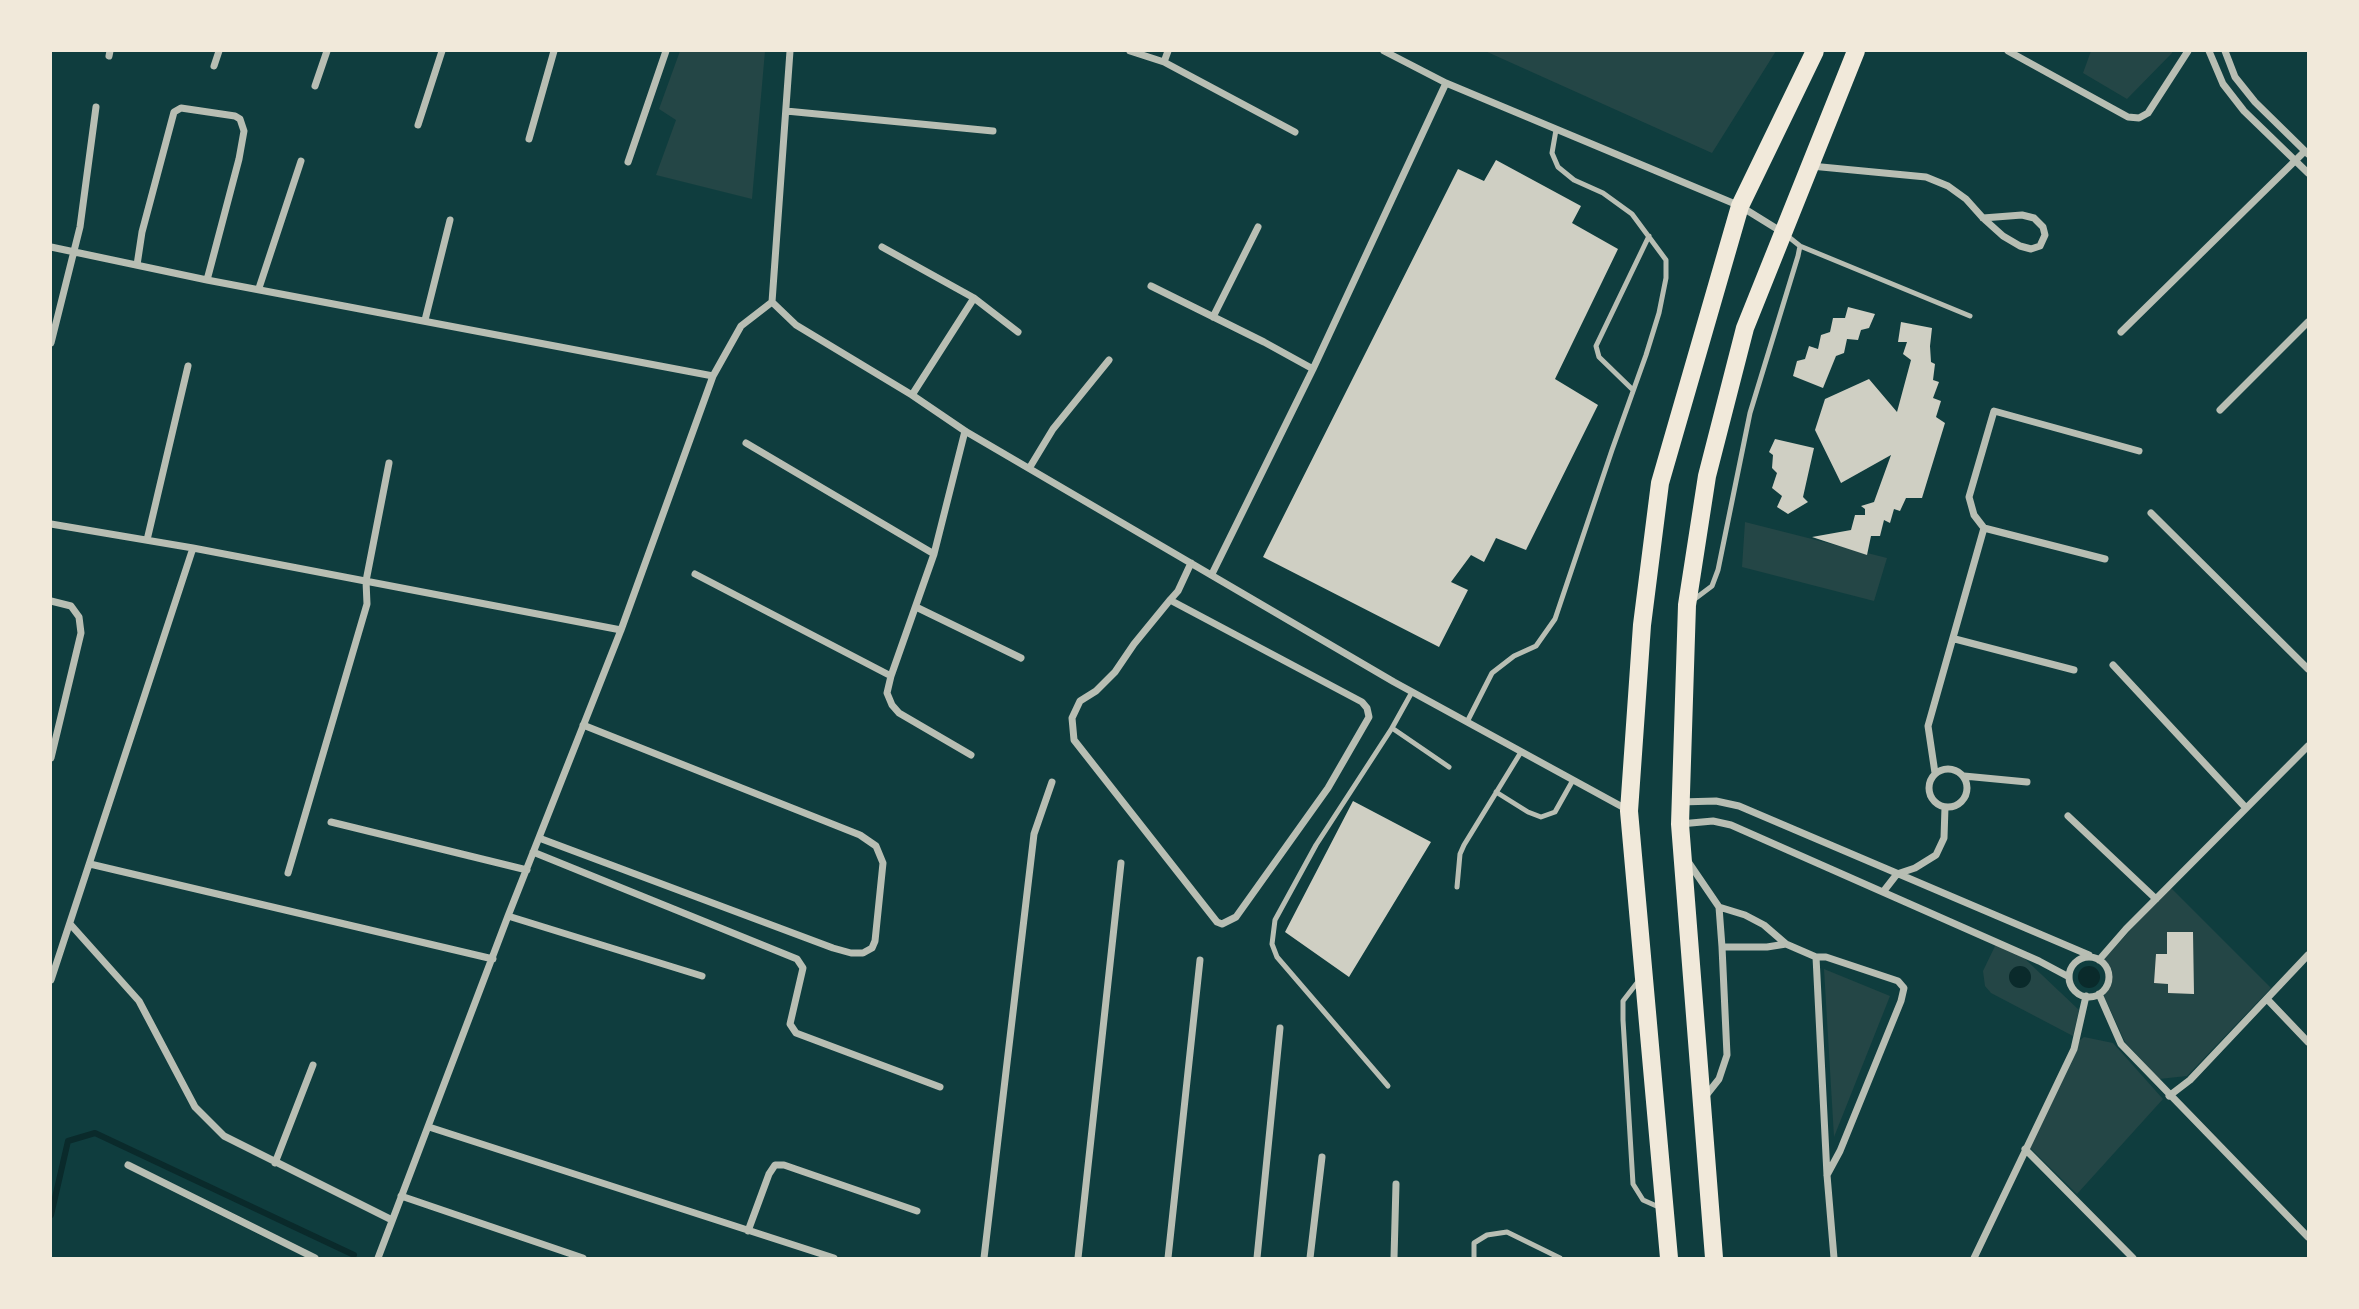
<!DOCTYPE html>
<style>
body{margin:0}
#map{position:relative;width:2359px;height:1309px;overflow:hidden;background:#0f3d3e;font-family:Mulish,sans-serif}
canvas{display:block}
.frame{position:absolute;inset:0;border:52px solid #f1e9da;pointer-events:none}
</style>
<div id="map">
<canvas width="2359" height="1309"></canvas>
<div class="frame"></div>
</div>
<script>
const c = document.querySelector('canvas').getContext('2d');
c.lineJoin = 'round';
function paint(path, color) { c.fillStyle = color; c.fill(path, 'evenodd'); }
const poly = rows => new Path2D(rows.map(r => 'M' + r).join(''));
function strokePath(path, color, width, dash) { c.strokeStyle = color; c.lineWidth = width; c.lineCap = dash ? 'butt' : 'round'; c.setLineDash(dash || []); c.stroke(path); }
paint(poly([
 [680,51,765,51,752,199,656,175,676,120,659,109],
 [1485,51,1776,51,1712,153],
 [2091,51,2172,51,2172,53,2127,99,2083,73],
 [1745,522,1887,558,1874,601,1742,567],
 [2170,887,2271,988,2187,1076,2159,1079,2125,1042,2104,996,2112,983,2112,970,2104,959],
 [1996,944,2023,957,2079,1010,2073,1036,1991,993,1985,986,1983,971],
 [1824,969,1890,996,1834,1137],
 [2084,1037,2113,1043,2163,1099,2077,1194,2027,1145,2075,1044]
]), '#244646');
paint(poly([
 '2009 977a11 11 0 1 1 22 0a11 11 0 1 1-22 0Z',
 '2078 977a11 11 0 1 1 22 0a11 11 0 1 1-22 0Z'
]), '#0a2a2b');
strokePath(poly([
 [51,1215,68,1141,95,1133,354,1255]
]), '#0a2a2b', 6);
paint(poly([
 [1496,160,1581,206,1572,223,1618,249,1555,379,1598,405,1526,550,1496,538,1484,562,1471,555,1451,582,1468,590,1439,647,1263,557,1458,169,1484,181],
 [1848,307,1875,314,1869,328,1861,330,1858,340,1847,339,1844,353,1836,356,1823,388,1793,376,1797,361,1805,359,1809,346,1818,349,1821,335,1830,332,1833,318,1845,318],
 [1901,322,1932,328,1930,346,1931,362,1935,364,1933,380,1939,382,1933,398,1941,401,1936,417,1945,423,1922,498,1906,498,1900,511,1894,509,1890,523,1884,520,1880,536,1871,536,1867,555,1812,537,1851,530,1855,515,1865,515,1865,509,1861,506,1874,502,1891,455,1841,483,1815,430,1825,399,1869,379,1897,412,1911,360,1903,354,1907,342,1898,342],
 [1775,439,1814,448,1803,497,1808,502,1788,514,1777,507,1782,496,1772,488,1777,473,1772,468,1773,455,1769,452],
 [1353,801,1431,842,1349,977,1285,932],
 [2167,932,2193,932,2194,994,2168,993,2168,984,2154,983,2156,954,2167,954]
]), '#cfcfc3');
strokePath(poly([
 [1800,246,1970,316],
 [1633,390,1599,357,1596,346,1649,236],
 [1692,601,1712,586,1718,570,1750,413,1798,256,1800,246,1785,234],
 [1467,722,1492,673,1514,656,1536,646,1555,619,1612,450,1646,355,1659,313,1666,278,1666,260,1632,214,1603,193,1574,180,1558,167,1552,153,1556,130],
 [1392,728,1449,767],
 [1496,792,1528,812,1541,817,1555,812,1573,780],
 [1457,887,1460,854,1464,845,1521,752],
 [1640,979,1623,1001,1623,1020,1633,1184,1643,1200,1661,1208],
 [1388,1086,1277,957,1272,944,1275,920,1316,845,1392,728,1412,692],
 [1474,1258,1474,1243,1487,1235,1507,1232,1560,1258]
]), '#b8beb3', 5);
strokePath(poly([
 [1130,51,1164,62,1295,132],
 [1384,51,1446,83,1740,206,1782,232],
 [2008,51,2128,117,2139,118,2148,113,2188,51],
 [2209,51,2223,84,2244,111,2308,173],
 [2225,51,2235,77,2255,102,2308,154],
 [109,56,110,51],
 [1164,62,1168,51],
 [214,66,219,51],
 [315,86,327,51],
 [786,111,993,131],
 [418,125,442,51],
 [529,139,554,51],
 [628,162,666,51],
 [1811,166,1926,177,1948,186,1966,199,1983,218,2003,236,2020,246,2031,249,2040,246,2045,235,2043,227,2034,218,2022,215,1983,218],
 [51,247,207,280,713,376],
 [882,247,974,298,1018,332],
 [137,265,142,232,174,112,181,108,235,116,240,119,244,131,239,159,207,280],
 [1151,286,1264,342,1313,369],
 [259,288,301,161],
 [772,302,796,325,912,395,965,431,1394,682,1628,810],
 [1213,317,1258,227],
 [425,320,450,220],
 [2121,332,2305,151],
 [51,343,80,227,96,107],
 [912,395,974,298],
 [2220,410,2308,322],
 [965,431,934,554,891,676,887,693,892,705,899,713,971,755],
 [746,443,934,554],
 [1030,467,1053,429,1109,360],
 [2151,513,2308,669],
 [51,524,193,548,621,630],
 [1984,528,2105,559],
 [147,540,188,366],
 [695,574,891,676],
 [1212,574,1313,369,1446,83],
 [1170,600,1362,702,1367,708,1369,717,1328,788,1308,816,1236,917,1222,924,1217,922,1074,740,1072,718,1080,701,1096,691,1115,672,1134,644,1170,600,1178,591,1191,563],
 [51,601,71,606,79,617,81,633,51,758],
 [916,607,1021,658],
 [1955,639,2074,670],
 [2113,665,2246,808],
 '1929 788a19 19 0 1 1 38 0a19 19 0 1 1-38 0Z',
 [1935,773,1928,726,1984,528,1974,515,1969,497,1994,411,2139,451],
 [1964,776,2027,782],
 [1680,802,1716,801,1739,806,2089,955],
 [2068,816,2156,899],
 [331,822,527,870],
 [1680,824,1713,821,1731,825,2039,961,2069,977],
 [539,838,833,948,851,953,863,953,872,948,875,941,883,863,876,846,860,835,583,725],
 [533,852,797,959,803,968,790,1024,796,1033,940,1087],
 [1687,860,1719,907,1722,947,1727,1055,1719,1079,1704,1098],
 [90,864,493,959],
 [288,873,367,604,366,581,389,463],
 [1883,892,1897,874,1915,868,1936,855,1944,838,1945,807],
 [1719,907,1745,915,1764,925,1786,944,1816,957,1826,957,1898,981,1904,988,1901,1001,1840,1151,1827,1175],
 [508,916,702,976],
 [71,925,139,1001,195,1107,224,1136,392,1220],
 [1722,947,1767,947,1786,944],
 '2069 977a20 20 0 1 1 40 0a20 20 0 1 1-40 0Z',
 [1816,957,1827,1175,1834,1258],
 [2099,960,2126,929,2308,746],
 [51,980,193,548],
 [2099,994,2121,1044,2308,1237],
 [2267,999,2308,1042],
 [2169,1096,2190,1080,2308,955],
 [429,1127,834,1258],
 [2025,1149,2133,1258],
 [275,1163,313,1065],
 [128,1165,315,1258],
 [401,1196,583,1258],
 [748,1231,769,1174,775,1165,784,1165,917,1211],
 [378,1258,508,916,621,630,713,376,741,326,772,302,790,51],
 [984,1258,1034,834,1052,782],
 [1078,1258,1121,863],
 [1168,1258,1200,960],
 [1257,1258,1280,1028],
 [1310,1258,1322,1157],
 [1394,1258,1396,1184],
 [1974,1258,2074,1049,2086,996]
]), '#b8beb3', 7);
strokePath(poly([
 [1669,1258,1629,811,1642,625,1660,483,1740,206,1815,51],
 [1714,1258,1680,824,1687,605,1707,476,1745,328,1856,51]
]), '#f1e9da', 18);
</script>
